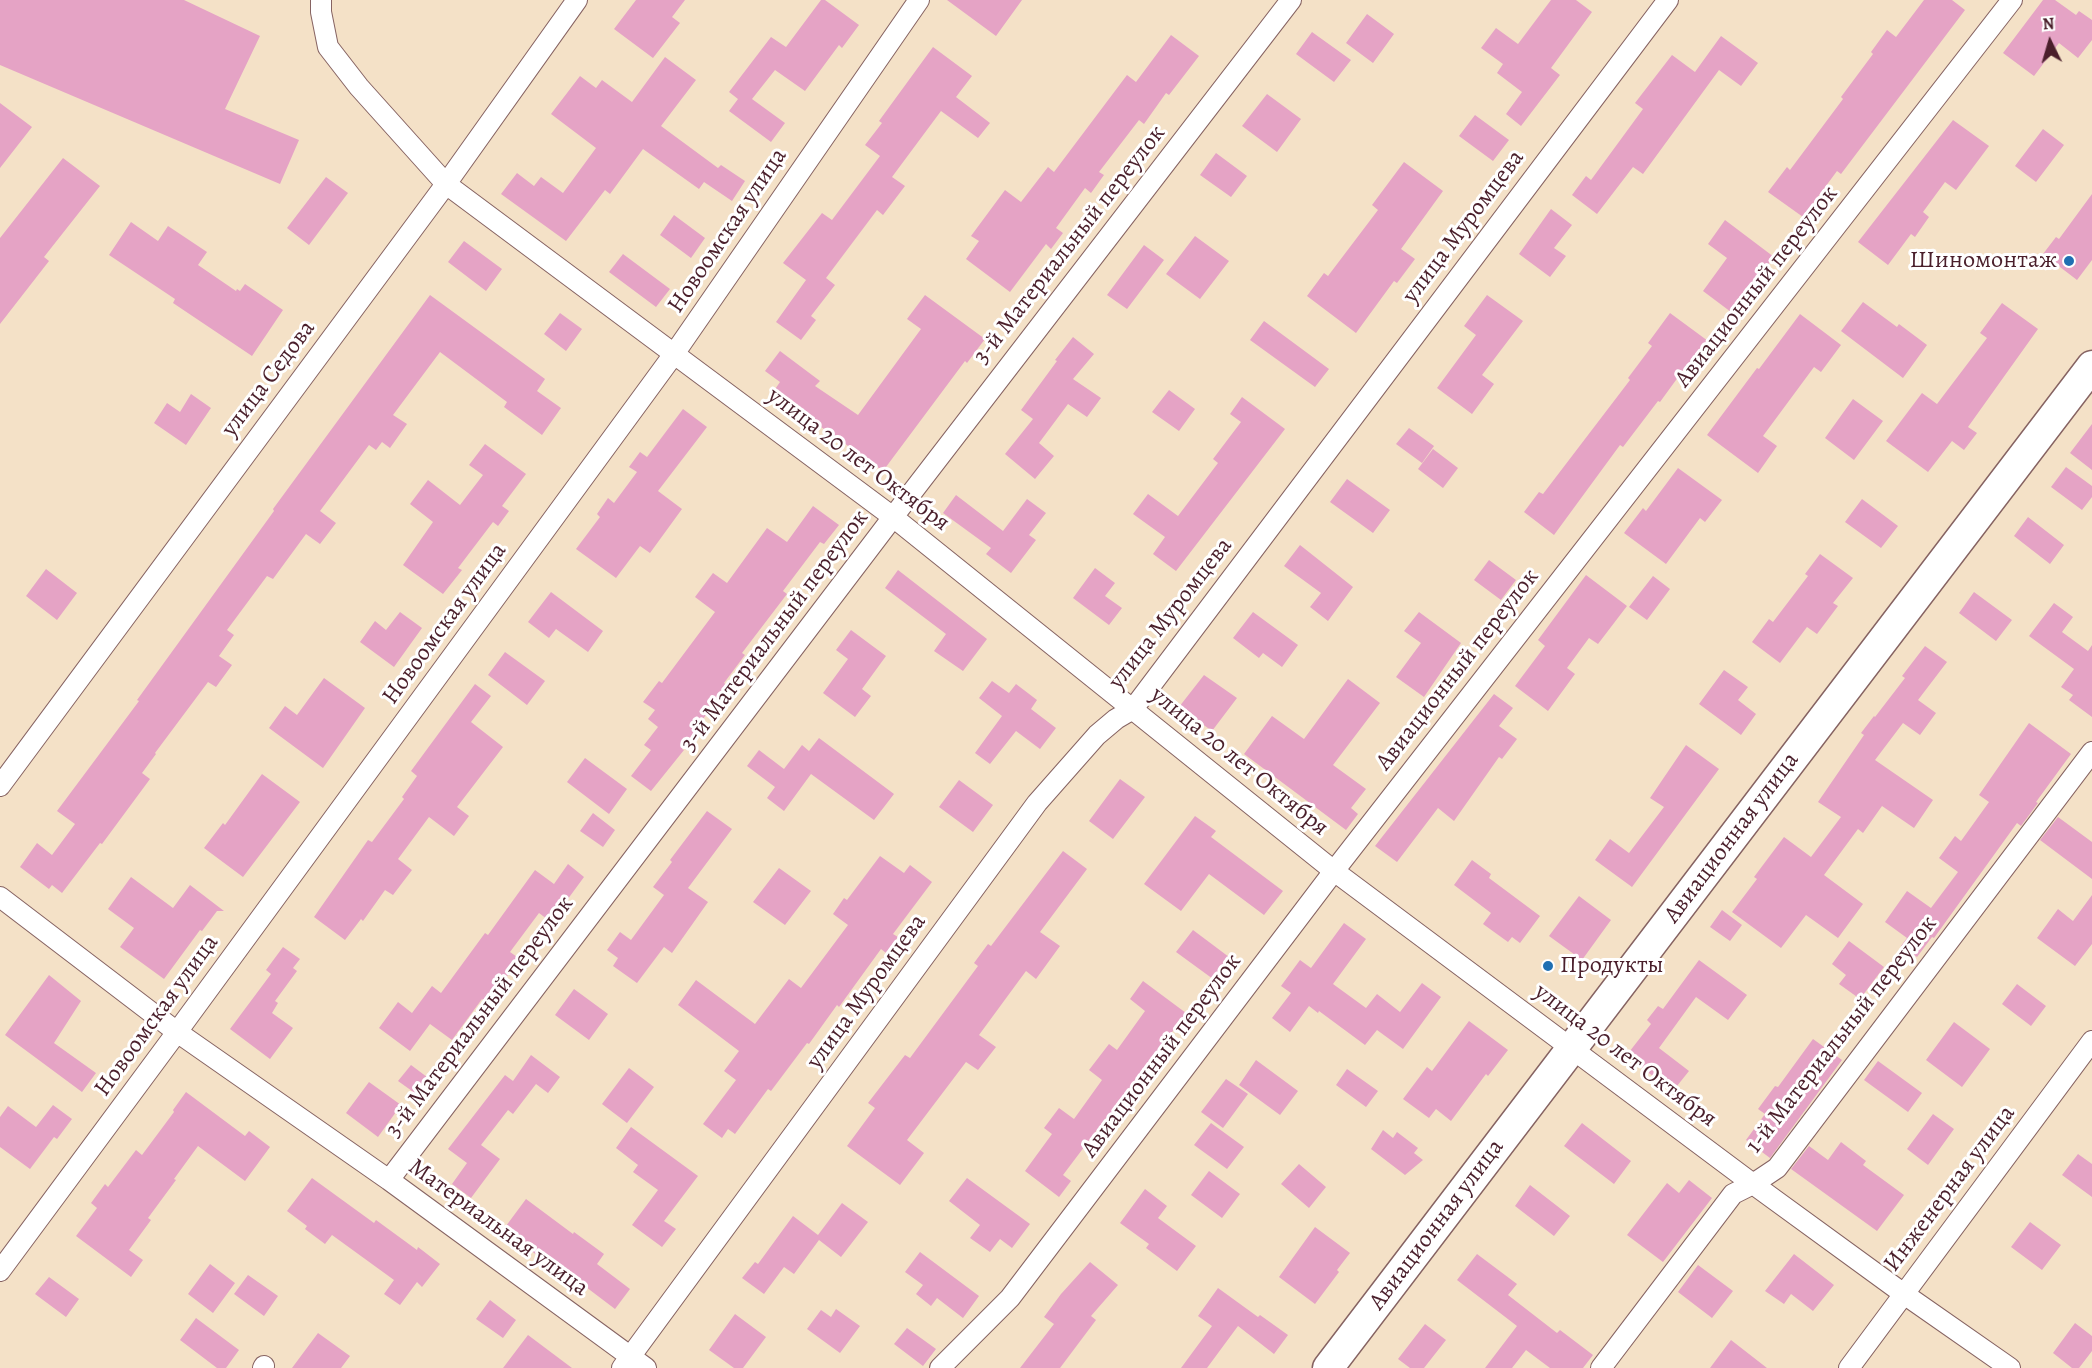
<!DOCTYPE html>
<meta charset="utf-8">
<style>
body{margin:0}
#map{position:relative;width:2092px;height:1368px;overflow:hidden;background:#f4e1c7;font-family:Alegreya,serif}
canvas{display:block}
.north{position:absolute;left:2020px;top:12px;width:60px;height:60px;-webkit-text-stroke:4px #fff;paint-order:stroke;rotate:355deg;font-size:16px;font-weight:700;line-height:24px;text-align:center;color:#4a1f2b}
.north::after{content:'';display:block;margin:auto;width:21px;height:27px;background:#4a1f2b;clip-path:polygon(50% 0,100% 100%,50% 72%,0 100%)}
</style>
<div id="map">
<canvas width="2092" height="1368"></canvas>
<div class="north">N</div>
</div>
<script>
const c = document.querySelector('canvas').getContext('2d');
c.lineJoin = 'round';
function paint(path, color) { c.fillStyle = color; c.fill(path, 'evenodd'); }
const poly = rows => new Path2D(rows.map(r => 'M' + r).join(''));
function strokePath(path, color, width, dash) { c.strokeStyle = color; c.lineWidth = width; c.lineCap = dash ? 'butt' : 'round'; c.setLineDash(dash || []); c.stroke(path); }
function label(font, color, halo, rows, align = 'center') {
  c.font = font + ' Alegreya,serif'; c.lineWidth = 6; c.setLineDash([]); c.textBaseline = 'middle'; c.strokeStyle = halo; c.fillStyle = color; for (const [text, x, y, turn = 0] of rows) {
    c.save(); c.translate(x, y); c.rotate((+turn || 0) * Math.PI / 180); c.textAlign = isNaN(turn) ? turn : align; if (halo) c.strokeText(text, 0, 0); c.fillText(text, 0, 0); c.restore();
  }
}
paint(poly([
 [0,0,184,0,260,36,225,109,299,140,280,184,0,65],
 [636,0,685,0,672,17,680,23,653,58,614,29],
 [821,0,825,0,859,25,842,48,839,45,805,91,775,70,752,99,785,123,771,142,729,111,738,99,729,92,771,37,786,47],
 [947,0,1022,0,996,36],
 [1551,0,1576,0,1592,12,1551,68,1560,75,1521,126,1506,114,1522,92,1497,73,1503,64,1481,48,1496,28,1518,44],
 [1924,0,1952,0,1965,10,1841,174,1837,171,1803,217,1768,192,1787,167,1790,170,1843,99,1841,97,1873,54,1871,52,1887,30,1896,37],
 [2043,0,2055,0,2076,15,2079,11,2092,20,2092,40,2078,58,2059,43,2034,76,2003,53],
 [1367,14,1394,34,1373,63,1346,43],
 [1312,32,1351,60,1334,82,1296,54],
 [1171,35,1199,56,1169,95,1166,93,1144,124,1139,120,1099,172,1104,175,1091,193,1085,188,1056,228,1063,233,1051,249,1046,244,1010,292,966,259,979,241,971,236,1005,190,1021,202,1048,167,1054,172,1127,75,1136,82],
 [1721,36,1758,63,1741,86,1719,70,1643,174,1633,167,1597,214,1572,195,1586,176,1591,180,1643,109,1635,103,1672,55,1695,72],
 [933,47,972,76,956,97,990,123,978,138,941,111,892,177,905,186,883,215,877,210,826,278,835,285,811,316,816,320,801,340,776,322,806,280,783,263,822,213,832,220,880,156,865,145,882,123,879,121],
 [665,57,696,80,661,126,718,168,721,165,745,181,732,201,704,182,699,189,643,149,610,194,605,190,566,241,501,194,517,173,534,186,541,177,563,193,596,148,551,114,580,76,596,88,602,80,632,102],
 [1267,94,1301,119,1277,152,1242,126],
 [0,103,32,127,0,168],
 [1475,115,1509,140,1493,161,1459,136],
 [1953,120,1989,146,1956,190,1945,182,1923,212,1929,217,1915,237,1911,234,1888,265,1858,242],
 [2043,129,2064,145,2036,182,2015,166],
 [1216,153,1247,176,1231,197,1200,175],
 [63,158,100,186,44,257,49,261,0,324,0,238],
 [1404,162,1443,191,1401,249,1415,259,1397,283,1394,281,1356,333,1307,296,1324,273,1328,276,1378,210,1372,205],
 [326,177,348,193,309,245,287,228],
 [2092,194,2092,260,2077,280,2043,254,2056,237,2059,239],
 [1551,209,1572,225,1554,248,1566,256,1550,277,1519,254],
 [674,215,705,238,691,258,660,235],
 [1725,220,1774,257,1731,312,1703,291,1727,258,1708,244],
 [131,222,158,241,168,226,207,252,198,265,236,291,237,289,240,291,245,284,283,310,252,356,173,303,175,299,109,255],
 [1195,236,1229,261,1200,299,1166,274],
 [464,241,502,269,486,291,448,262],
 [1144,245,1164,260,1127,309,1107,295],
 [623,254,670,289,656,307,609,272],
 [430,295,545,379,537,391,561,408,542,435,504,407,507,402,440,352,393,415,407,424,390,448,382,442,376,450,369,445,320,511,336,523,320,544,306,534,273,579,267,576,227,630,234,635,219,656,232,665,216,687,208,682,155,753,156,754,142,773,150,779,102,844,100,843,62,893,52,885,49,889,20,867,37,843,52,855,75,824,57,811,139,701,137,700,274,511,273,509],
 [925,295,985,339,967,363,965,361,883,471,830,433,797,411,795,413,771,395,780,382,765,371,780,351,820,381,815,386,858,415,921,329,907,319],
 [1487,295,1523,321,1482,375,1494,384,1472,414,1437,388,1476,335,1464,326],
 [1863,302,1897,327,1899,324,1927,345,1903,378,1841,331],
 [2002,303,2038,329,1968,427,1977,433,1964,450,1952,441,1928,472,1886,441,1922,393,1937,404,1987,338,1980,333],
 [560,313,582,329,566,351,544,334],
 [1670,313,1708,341,1686,371,1684,369,1660,402,1658,401,1623,447,1620,445,1554,535,1524,512,1539,492,1543,494,1630,380,1628,378,1652,346,1648,343],
 [1800,314,1841,345,1821,372,1814,367,1763,436,1777,446,1758,473,1707,435,1757,368,1759,369],
 [1264,321,1329,369,1315,387,1250,340],
 [1073,337,1094,354,1073,379,1101,398,1087,417,1068,404,1039,443,1054,456,1035,479,1005,454,1033,419,1021,410,1057,361,1055,360],
 [1169,390,1195,409,1179,431,1152,412],
 [191,394,211,408,186,445,154,423,167,403,180,412],
 [1242,397,1285,429,1176,571,1153,554,1165,537,1133,514,1148,494,1178,516,1218,463,1213,459,1241,422,1230,414],
 [1853,399,1883,421,1854,460,1825,438],
 [683,409,707,427,658,491,682,509,650,553,640,546,616,578,576,549,600,517,597,514,608,498,614,503,637,472,629,467,640,452,647,457],
 [2092,424,2092,470,2070,453],
 [1409,428,1434,446,1422,463,1396,444],
 [485,444,526,474,502,506,509,511,498,526,493,522,458,568,462,570,443,594,403,565,433,522,410,504,428,480,460,505,483,475,469,465],
 [1433,449,1458,468,1443,488,1418,469],
 [2066,467,2092,486,2092,497,2082,510,2051,487],
 [1678,468,1722,500,1705,522,1700,518,1666,564,1624,533,1643,508,1646,511],
 [1347,479,1390,510,1373,533,1330,502],
 [956,495,1003,531,1027,499,1046,513,1029,535,1036,540,1011,573,986,554,991,548,943,513],
 [1862,499,1898,526,1881,548,1845,522],
 [813,506,839,525,824,544,820,542,783,591,787,594,742,653,745,655,724,683,727,685,682,749,684,750,651,791,631,776,651,750,644,745,658,727,648,719,655,710,643,702,659,681,662,683,715,612,695,597,713,573,727,583,767,528,787,542],
 [2028,517,2064,545,2050,564,2014,536],
 [1300,545,1353,587,1328,621,1310,607,1321,593,1284,566],
 [1820,554,1853,578,1833,603,1838,606,1817,634,1807,627,1780,663,1752,642,1769,619,1773,622,1808,576,1805,574],
 [1489,560,1516,580,1501,600,1474,580],
 [1095,568,1115,583,1105,596,1122,608,1109,625,1073,598],
 [46,569,77,593,57,620,26,596],
 [898,570,987,639,963,671,934,651,946,634,885,588],
 [1586,575,1627,606,1598,644,1589,638,1567,668,1575,674,1548,711,1515,686,1545,646,1538,640],
 [1653,576,1670,589,1647,620,1629,607],
 [551,592,603,631,588,652,556,629,549,638,528,622],
 [1974,592,2012,620,1996,641,1959,613],
 [2054,603,2073,617,2062,632,2088,651,2092,645,2092,717,2069,700,2073,695,2061,687,2074,669,2029,636],
 [400,612,422,628,394,667,360,642,375,621,386,630],
 [1253,612,1298,645,1282,667,1263,653,1259,658,1233,638],
 [1419,612,1461,643,1424,697,1396,677,1421,643,1404,631],
 [851,630,886,656,862,689,871,696,855,717,823,693,848,659,836,650],
 [1925,646,1947,662,1918,700,1936,713,1920,735,1903,723,1875,760,1933,800,1914,828,1882,806,1863,833,1858,829,1824,875,1863,904,1838,938,1806,915,1781,948,1732,912,1757,879,1754,877,1784,837,1811,857,1841,817,1818,802,1864,735,1861,733,1874,716,1875,717,1905,678,1902,676],
 [505,652,545,681,527,705,488,675],
 [1724,670,1748,687,1738,700,1756,714,1741,735,1699,704],
 [1204,675,1237,698,1212,731,1179,707],
 [324,678,365,708,323,768,269,728,285,706,297,715],
 [1348,679,1380,703,1333,765,1366,789,1351,808,1358,814,1346,830,1244,754,1272,716,1304,739],
 [992,681,1009,693,1016,684,1037,700,1031,709,1056,728,1040,749,1016,731,990,764,975,753,1002,716,979,698],
 [475,684,491,696,471,722,503,747,457,807,469,816,454,836,429,817,398,859,412,870,393,895,385,890,363,921,361,919,345,940,314,917,368,840,372,842,404,799,402,797,417,776,411,771],
 [1494,694,1513,708,1499,726,1517,739,1502,759,1499,757,1454,821,1438,808,1397,862,1375,846],
 [2029,723,2071,754,2036,802,2038,803,2021,826,2017,823,1934,938,1932,937,1917,957,1901,946,1907,938,1885,922,1907,891,1931,908,1958,872,1939,858,1955,836,1961,841,1989,802,1979,795],
 [819,738,894,794,874,820,811,774,784,811,767,798,775,787,747,766,759,750,784,769,802,745,809,751],
 [1686,745,1719,769,1632,887,1595,860,1610,839,1629,853,1664,807,1650,798],
 [585,758,627,789,609,814,567,782],
 [262,774,300,802,243,877,204,848,223,823,225,825],
 [1120,779,1145,797,1113,839,1089,821],
 [959,780,993,805,973,832,939,807],
 [707,811,732,829,688,888,708,902,672,953,664,947,637,983,613,966,618,958,607,950,620,932,631,940,664,895,653,887,672,862,670,860],
 [593,813,615,830,603,847,580,831],
 [1195,816,1216,831,1211,837,1283,891,1264,915,1209,874,1181,911,1144,884],
 [2058,817,2092,842,2092,879,2040,840],
 [1063,851,1087,869,1040,932,1060,946,1036,979,1026,971,979,1035,996,1047,978,1070,966,1062,907,1140,924,1153,900,1185,847,1146,875,1108,868,1103,905,1055,910,1058,978,966,974,963,988,944,991,946],
 [880,856,904,873,910,865,932,882,893,934,898,937,886,953,881,949,839,1007,837,1005,809,1044,807,1043,771,1091,768,1089,735,1134,728,1129,722,1138,703,1124,736,1080,724,1071,739,1051,678,1005,696,980,755,1024,789,979,801,988,848,925,833,914,844,898,847,900],
 [1472,860,1491,874,1489,878,1540,916,1520,943,1512,937,1508,942,1483,924,1491,913,1454,885],
 [568,864,584,877,551,922,539,913,510,952,520,959,487,1003,482,999,452,1040,430,1024,410,1051,379,1028,398,1002,412,1013,432,986,441,993,485,933,488,935,535,870,554,884],
 [779,868,811,891,785,925,753,902],
 [131,877,173,908,190,885,224,911,217,911,202,931,200,930,164,979,120,947,134,928,108,909],
 [2092,895,2092,944,2075,966,2037,938,2058,909,2073,921],
 [1579,896,1611,920,1582,960,1549,936],
 [1722,910,1742,925,1730,941,1710,927],
 [1344,923,1366,939,1333,984,1366,1008,1377,994,1400,1012,1422,983,1441,997,1403,1049,1377,1030,1365,1045,1319,1011,1318,1013,1309,1006,1290,1032,1272,1018,1291,993,1281,986,1300,960,1311,968],
 [1193,930,1229,957,1213,979,1176,952],
 [1849,941,1884,967,1860,999,1839,984,1846,975,1832,964],
 [283,947,300,959,293,968,297,971,275,1001,278,1003,272,1013,293,1028,270,1059,230,1029,271,974,266,970],
 [1699,960,1747,995,1728,1020,1696,997,1659,1048,1689,1071,1673,1091,1626,1056,1651,1024,1647,1020,1658,1006,1663,1009],
 [49,975,81,1001,54,1043,96,1073,82,1092,5,1035],
 [1143,981,1186,1013,1121,1102,1126,1106,1113,1123,1106,1118,1063,1175,1071,1181,1059,1197,1025,1171,1052,1134,1044,1128,1059,1108,1074,1119,1102,1080,1089,1070,1109,1044,1117,1050,1145,1011,1130,999],
 [2017,984,2046,1006,2031,1026,2002,1004],
 [574,989,608,1014,589,1040,555,1015],
 [1469,1021,1508,1050,1488,1076,1486,1074,1451,1121,1436,1109,1429,1118,1403,1099,1427,1067,1432,1071],
 [1954,1022,1990,1049,1962,1087,1926,1060],
 [1813,1039,1842,1060,1770,1158,1746,1140,1765,1114,1758,1109,1775,1086,1778,1087],
 [531,1055,560,1077,548,1093,536,1084,513,1114,508,1110,481,1145,500,1159,471,1198,452,1184,467,1163,448,1149,505,1075,513,1081],
 [1256,1060,1298,1091,1280,1115,1239,1085],
 [1878,1061,1922,1093,1908,1112,1864,1080],
 [411,1065,431,1080,419,1096,398,1081],
 [629,1068,654,1087,627,1123,602,1104],
 [1347,1069,1378,1091,1366,1107,1336,1085],
 [1226,1079,1248,1094,1223,1128,1201,1112],
 [369,1082,401,1105,378,1137,346,1113],
 [186,1092,245,1136,249,1131,270,1147,245,1181,198,1146,174,1179,176,1180,148,1218,151,1220,129,1250,143,1260,131,1277,76,1236,97,1208,91,1203,105,1184,108,1187,136,1150,142,1155,174,1112,173,1110],
 [53,1105,72,1119,57,1139,54,1137,30,1169,0,1147,0,1117,8,1106,36,1127],
 [1933,1114,1954,1129,1928,1165,1907,1149],
 [1211,1123,1244,1147,1227,1169,1194,1145],
 [1582,1123,1631,1161,1614,1184,1564,1146],
 [631,1127,698,1176,664,1221,676,1229,662,1247,632,1225,658,1190,633,1172,638,1165,616,1148],
 [1383,1130,1393,1138,1397,1132,1418,1148,1414,1153,1423,1160,1405,1175,1371,1149],
 [1841,1142,1866,1161,1863,1165,1904,1195,1877,1231,1791,1169,1809,1146,1828,1160],
 [2078,1154,2092,1164,2092,1197,2062,1175],
 [1299,1164,1326,1187,1309,1208,1281,1184],
 [1209,1171,1240,1194,1222,1218,1191,1195],
 [312,1178,374,1223,376,1220,417,1250,418,1247,440,1264,422,1287,417,1282,400,1305,384,1294,394,1280,332,1235,325,1244,305,1229,307,1226,287,1211],
 [967,1178,1030,1224,1012,1248,1000,1239,990,1252,970,1238,980,1225,949,1201],
 [1689,1180,1712,1198,1663,1262,1627,1235,1667,1183,1679,1193],
 [1530,1185,1570,1216,1554,1236,1515,1206],
 [1145,1189,1167,1206,1158,1218,1196,1246,1177,1271,1146,1248,1149,1244,1120,1223],
 [526,1199,573,1234,574,1232,604,1254,597,1264,630,1289,615,1309,582,1284,580,1287,503,1230],
 [842,1203,868,1222,841,1257,819,1240,794,1274,784,1267,764,1294,742,1278,755,1262,758,1264,793,1216,818,1235],
 [2030,1222,2061,1245,2042,1270,2011,1247],
 [1315,1227,1350,1253,1337,1270,1339,1272,1315,1304,1279,1277],
 [920,1252,979,1296,963,1318,937,1298,931,1306,916,1294,923,1285,905,1272],
 [1477,1254,1517,1284,1508,1295,1557,1333,1560,1330,1593,1355,1583,1368,1550,1368,1526,1350,1512,1368,1485,1368,1517,1326,1457,1280],
 [1794,1254,1834,1285,1813,1311,1791,1294,1784,1304,1765,1291],
 [1090,1262,1118,1285,1091,1316,1096,1320,1060,1368,1020,1368,1054,1324,1044,1317,1061,1294],
 [210,1264,235,1283,213,1313,188,1294],
 [1698,1265,1733,1291,1712,1318,1678,1292],
 [248,1275,278,1296,264,1316,234,1294],
 [49,1277,79,1299,66,1317,35,1294],
 [1218,1288,1258,1317,1260,1315,1288,1335,1274,1354,1238,1326,1207,1368,1181,1368,1212,1326,1198,1316],
 [490,1300,516,1320,503,1338,476,1319],
 [836,1309,860,1326,840,1353,807,1329,821,1310,831,1317],
 [735,1314,766,1337,743,1368,734,1368,709,1350],
 [196,1318,239,1350,226,1368,217,1368,180,1340],
 [2075,1323,2092,1336,2092,1351,2079,1368,2072,1368,2053,1353],
 [1425,1324,1446,1340,1424,1368,1410,1368,1398,1359],
 [907,1328,936,1349,923,1366,894,1344],
 [318,1333,350,1356,341,1368,292,1368],
 [528,1335,572,1368,503,1368],
 [1731,1340,1767,1368,1710,1368]
]), '#e5a3c5');
const street = poly([
 [321,0,321,12,328,47,359,87,446,184,893,517,1334,871,1753,1184,1904,1294,2010,1368],
 [0,786,446,184,577,0],
 [0,897,177,1032,389,1180,646,1368],
 [389,1180,893,517,1291,0],
 [0,1271,177,1032,674,354,919,0],
 [263,1368,264,1366],
 [622,1368,1037,803,1097,735,1116,719,1133,709,1668,0],
 [940,1368,1010,1298,1334,871,2012,0],
 [1601,1368,1733,1194,1753,1184,1777,1168,2092,752],
 [1849,1368,2092,1041]
]);
const primary = poly([
 [1328,1368,2092,366]
]);
strokePath(street, '#866362', 22);
strokePath(primary, '#866362', 33);
strokePath(street, '#fff', 20);
strokePath(primary, '#fff', 30);
for (const [x, y, r, color] of [
 [2069,261,6,"#1f6fb2"],
 [1548,966,6,"#1f6fb2"]
]) { const dot = new Path2D(); dot.arc(x, y, r, 0, 2 * Math.PI); c.fillStyle = color; c.fill(dot); strokePath(dot, '#fff', 2); }
label('24px', '#4a1f2b', '#fff', [
 ["улица Муромцева",1464,227,-53],
 ["Новоомская улица",728,231,-56],
 ["3-й Материальный переулок",1070,245,-52],
 ["Авиационный переулок",1757,287,-52],
 ["улица Седова",269,379,-53],
 ["улица 20 лет Октября",858,460,37],
 ["улица Муромцева",1171,614,-52],
 ["Новоомская улица",445,624,-54],
 ["3-й Материальный переулок",775,631,-53],
 ["Авиационный переулок",1458,670,-52],
 ["улица 20 лет Октября",1239,762,39],
 ["Авиационная улица",1732,838,-53],
 ["улица Муромцева",867,992,-54],
 ["Новоомская улица",157,1016,-54],
 ["3-й Материальный переулок",480,1017,-53],
 ["1-й Материальный переулок",1842,1035,-52],
 ["Авиационный переулок",1162,1056,-53],
 ["улица 20 лет Октября",1625,1056,37],
 ["Инженерная улица",1950,1189,-53],
 ["Авиационная улица",1437,1225,-53],
 ["Материальная улица",498,1228,36]
]);
label('24px', '#4a1f2b', '#fff', [
 ["Шиномонтаж",2057,261],
 ["Продукты",1560,966,"left"]
], 'right');
</script>
